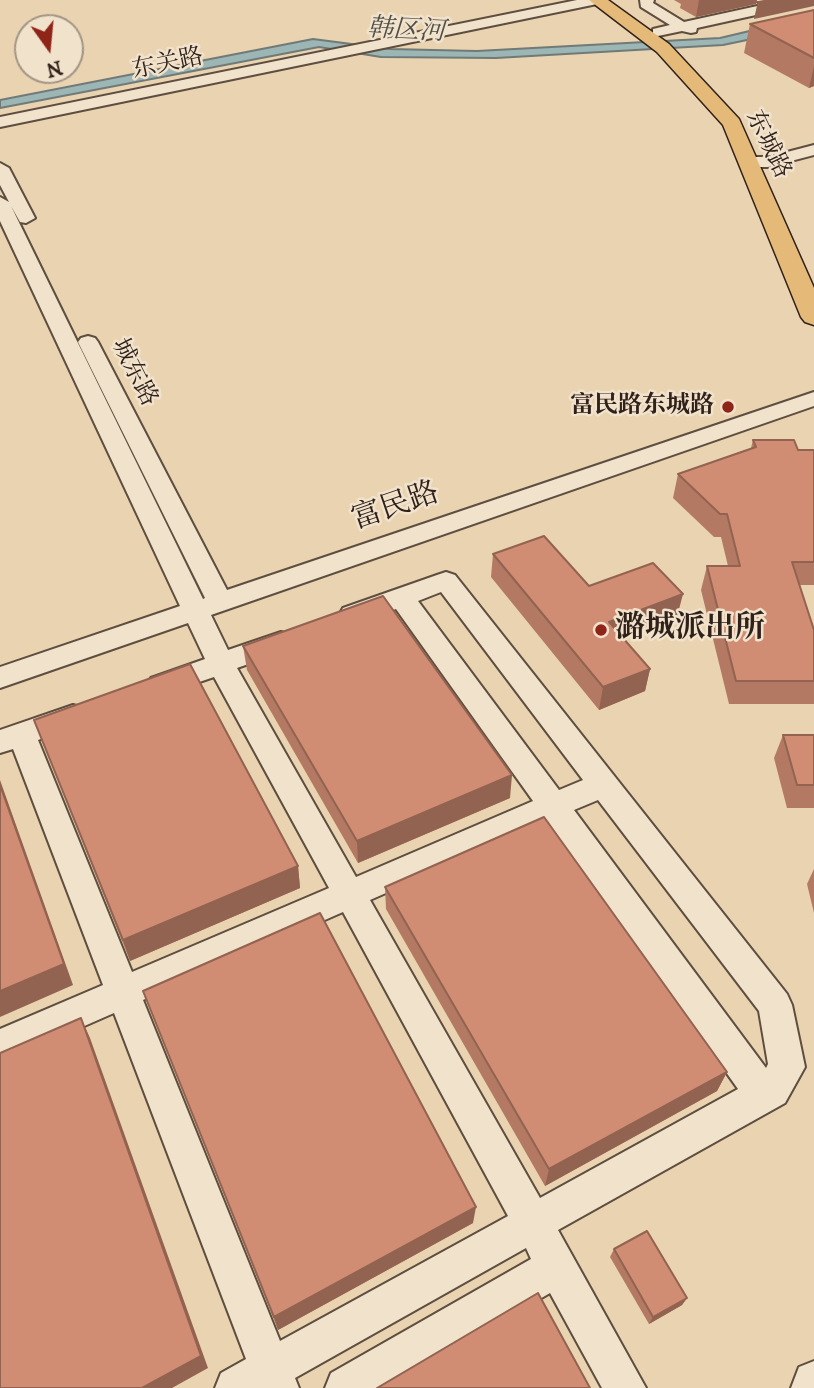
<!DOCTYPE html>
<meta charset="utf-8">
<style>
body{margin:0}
#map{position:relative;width:814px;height:1388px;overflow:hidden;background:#ead3b0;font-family:"IM FELL DW Pica",serif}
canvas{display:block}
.north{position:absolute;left:14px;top:14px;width:70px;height:70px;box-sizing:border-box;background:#f1e2cc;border:2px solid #a39585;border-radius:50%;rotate:165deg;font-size:19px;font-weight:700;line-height:28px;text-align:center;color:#2f211a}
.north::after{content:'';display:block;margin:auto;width:24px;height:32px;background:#8f2418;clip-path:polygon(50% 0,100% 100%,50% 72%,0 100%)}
</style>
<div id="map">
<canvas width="814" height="1388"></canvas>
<div class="north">N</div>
</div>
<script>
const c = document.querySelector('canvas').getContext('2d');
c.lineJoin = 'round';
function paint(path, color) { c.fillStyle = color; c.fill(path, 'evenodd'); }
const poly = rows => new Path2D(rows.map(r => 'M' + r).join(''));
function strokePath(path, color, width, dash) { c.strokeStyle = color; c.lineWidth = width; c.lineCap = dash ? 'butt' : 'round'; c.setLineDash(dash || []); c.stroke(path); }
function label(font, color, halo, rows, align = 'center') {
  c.font = font + ' "IM FELL DW Pica","Noto Serif SC",serif'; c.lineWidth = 5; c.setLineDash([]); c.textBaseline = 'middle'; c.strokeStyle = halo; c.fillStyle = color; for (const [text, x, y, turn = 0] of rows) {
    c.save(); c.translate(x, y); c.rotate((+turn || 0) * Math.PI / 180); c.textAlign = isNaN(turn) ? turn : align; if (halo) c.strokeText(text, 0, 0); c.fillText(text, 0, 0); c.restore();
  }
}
const water = poly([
 [758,29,795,30,723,45,496,58,381,57,319,47,0,108,0,100,313,39,390,49,477,51,720,38,758,29]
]);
paint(water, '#9bb6b5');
strokePath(water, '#707a77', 2);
const minor = poly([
 [577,0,604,0,597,4,0,127,0,117,577,0],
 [640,0,654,0,653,3,684,22,762,5,756,0,772,0,781,7,774,11,697,28,696,32,691,33,682,31,658,36,653,35,653,29,670,25,641,7,640,0],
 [814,145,814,155,768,167,749,167,741,162,749,157,768,157,814,145],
 [0,163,9,168,35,218,26,223,20,222,11,206,203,599,205,598,78,342,81,338,88,336,95,338,98,342,227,590,814,392,814,406,211,615,228,650,281,632,291,635,294,642,291,649,237,668,356,877,533,801,396,609,352,624,343,622,339,615,343,608,437,575,446,572,455,575,787,994,792,1005,805,1067,785,1103,558,1230,646,1388,602,1388,550,1293,387,1388,325,1388,331,1373,531,1259,526,1248,295,1378,299,1388,215,1388,221,1373,246,1359,114,1013,0,1063,0,1029,103,985,13,749,0,753,0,730,73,705,83,708,87,716,83,724,38,740,132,972,329,888,214,677,161,695,151,692,147,685,151,678,205,659,188,623,0,688,0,667,180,606,0,221,0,197,9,202,0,185,0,163],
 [441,592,583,780,559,790,418,601,441,592],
 [598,800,759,1011,768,1064,766,1068,574,810,598,800],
 [548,822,738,1089,540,1198,370,900,548,822],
 [343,912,508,1216,280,1341,143,1000,343,912],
 [814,1361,814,1388,791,1388,799,1367,814,1361]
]);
const major = poly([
 [589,0,608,0,669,44,739,119,814,288,814,325,805,322,801,317,723,125,657,52,589,0]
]);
strokePath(minor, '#5e4e40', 4);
strokePath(major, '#2f211a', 3);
paint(minor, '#f1e2cc');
paint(major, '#e5ba78');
paint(poly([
 [674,0,757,0,756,4,696,17,680,8,681,4],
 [814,10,814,86,809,88,744,53,750,24],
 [753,440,798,450,814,450,814,585,799,585,814,630,814,704,729,704,701,590,707,566,728,566,721,537,714,537,673,498,678,474,751,448],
 [493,554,677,617,623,638,650,669,645,691,599,710,491,577],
 [243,646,510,798,358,863,247,670],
 [34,720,298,866,300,888,130,961],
 [783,735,814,735,814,808,787,808,774,758],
 [814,869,814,913,807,884],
 [385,887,727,1072,717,1091,545,1186,386,909],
 [143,991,473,1223,278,1330],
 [614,1249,687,1298,682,1305,649,1324,610,1257]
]), '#b37963');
paint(poly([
 [699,0,757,0,756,4,696,17],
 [764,0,814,0,814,6,754,19,758,1],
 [814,66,814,86,809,88],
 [683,594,677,617,605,644,609,622],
 [650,669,645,691,599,710,603,687],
 [512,775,510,798,358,863,357,841],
 [0,780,73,985,0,1017],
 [298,866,300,888,130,961,123,940],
 [81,1018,90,1038,208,1368,172,1388,142,1388],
 [727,1072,717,1091,545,1186,549,1169],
 [476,1207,473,1223,278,1330,274,1317],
 [687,1298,682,1305,649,1324,653,1317]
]), '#926350');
const building = poly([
 [814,10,814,58,750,24,814,10],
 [753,440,794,440,798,450,814,450,814,562,792,562,814,630,814,681,736,681,707,566,740,566,727,514,720,514,678,474,756,447,753,440],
 [544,536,589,586,653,563,683,594,609,622,650,669,603,687,493,554,544,536],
 [383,596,512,775,357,841,243,646,383,596],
 [190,664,298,866,123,940,34,720,190,664],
 [783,735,814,735,814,785,797,785,783,735],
 [0,785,64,964,0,991,0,785],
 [544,817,727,1072,549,1169,385,887,544,817],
 [320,913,476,1207,274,1317,143,991,320,913],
 [81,1018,201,1356,142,1388,0,1388,0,1053,81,1018],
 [647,1231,687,1298,653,1317,614,1249,647,1231],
 [538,1293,590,1388,377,1388,538,1293]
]);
paint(building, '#d08d73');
strokePath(building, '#926350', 2);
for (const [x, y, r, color] of [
 [728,407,7,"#8f2418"],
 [601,630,7,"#8f2418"]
]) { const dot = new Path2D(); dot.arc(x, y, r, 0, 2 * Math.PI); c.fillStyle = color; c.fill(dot); strokePath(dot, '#f1e2cc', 2.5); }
label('24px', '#2f211a', '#f1e2cc', [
 ["东关路",168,65,-12],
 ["东城路",767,145,64],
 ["城东路",133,373,63]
]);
label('bold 24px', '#2f211a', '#f1e2cc', [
 ["富民路东城路",714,407]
], 'right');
label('italic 26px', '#4f4e48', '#f1e2cc', [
 ["韩区河",406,32,3]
]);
label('30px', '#2f211a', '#f1e2cc', [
 ["富民路",396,508,-19]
]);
label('bold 30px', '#2f211a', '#f1e2cc', [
 ["潞城派出所",615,630]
], 'left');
</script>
